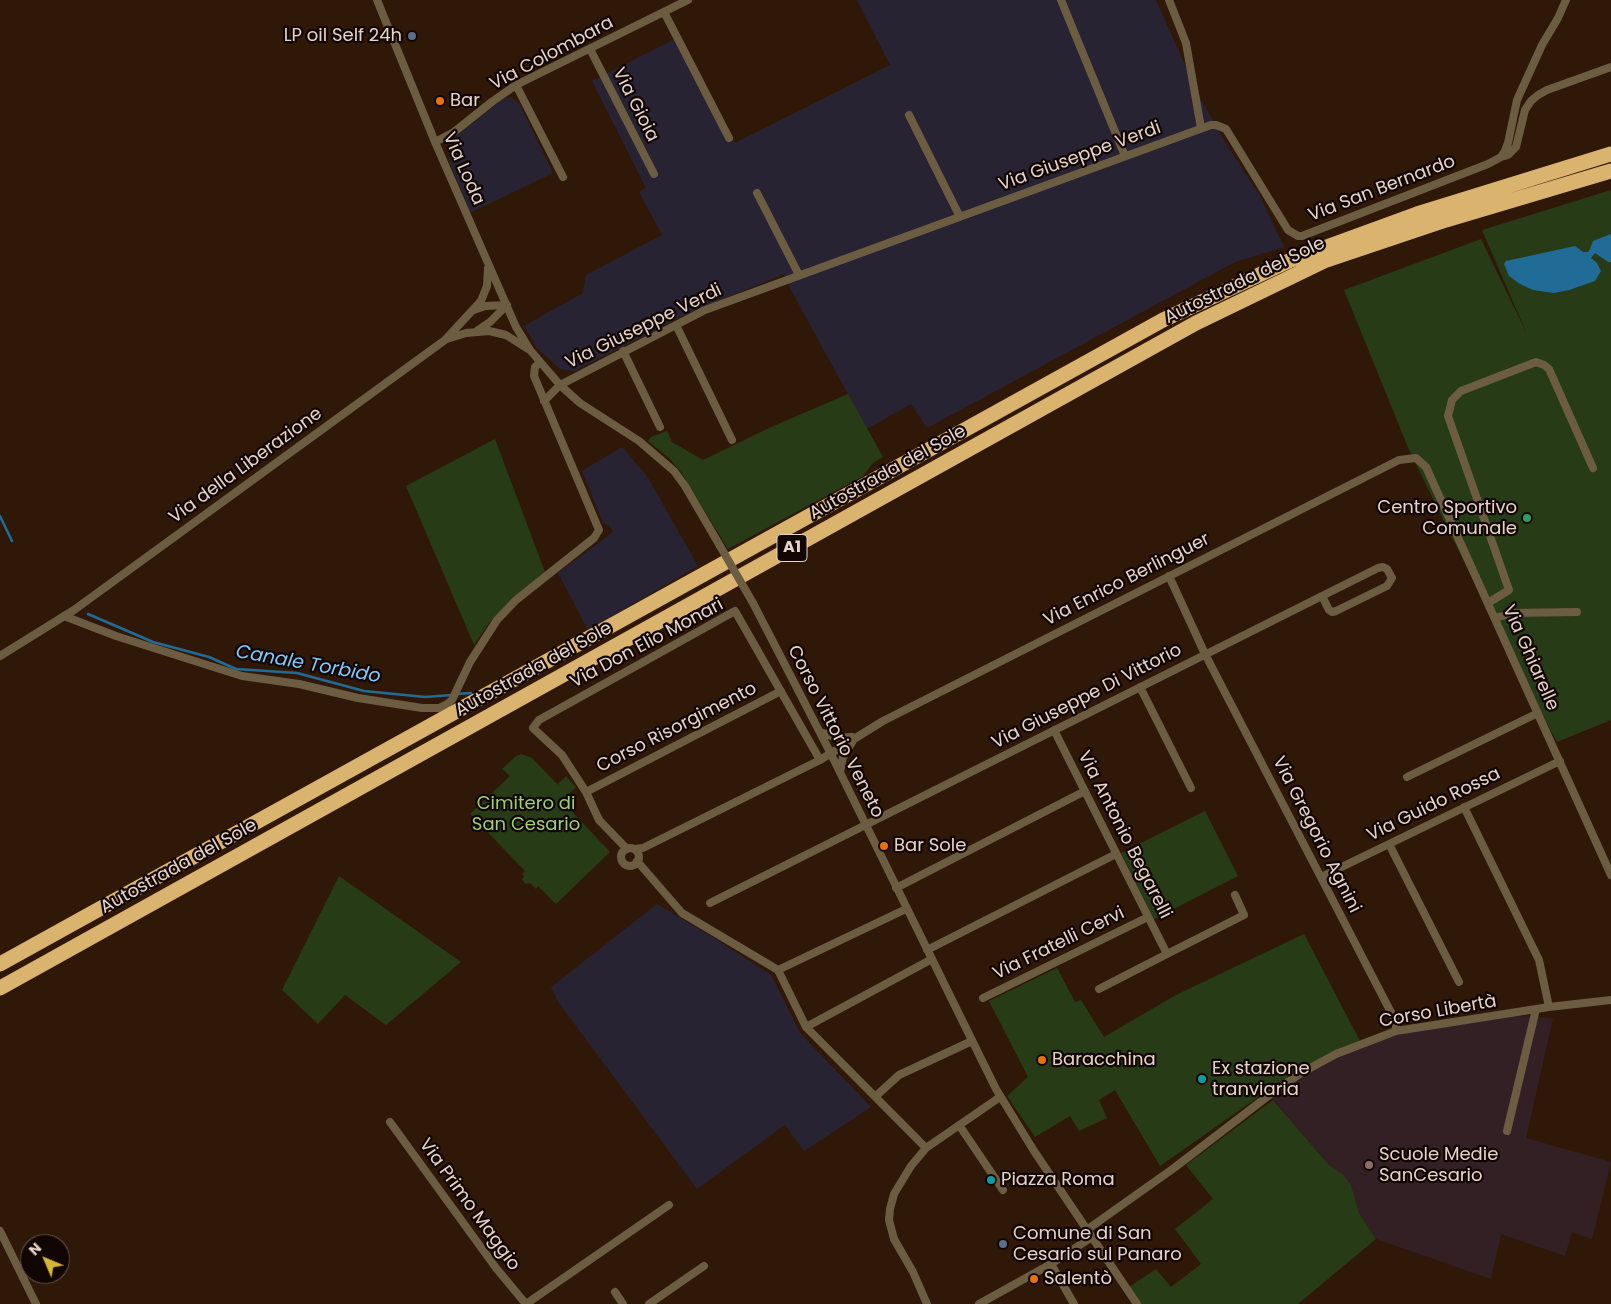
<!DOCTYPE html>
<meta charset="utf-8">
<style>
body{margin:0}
#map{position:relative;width:1611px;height:1304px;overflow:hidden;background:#301809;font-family:Poppins,sans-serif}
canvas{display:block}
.north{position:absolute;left:20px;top:1234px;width:50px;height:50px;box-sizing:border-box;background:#110603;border:1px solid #665853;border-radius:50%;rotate:315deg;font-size:14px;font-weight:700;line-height:20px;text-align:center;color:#e6d4cb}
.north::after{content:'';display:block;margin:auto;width:18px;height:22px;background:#d6b534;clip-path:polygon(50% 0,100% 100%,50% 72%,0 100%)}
</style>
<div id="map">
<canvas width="1611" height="1304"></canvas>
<div class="north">N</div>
</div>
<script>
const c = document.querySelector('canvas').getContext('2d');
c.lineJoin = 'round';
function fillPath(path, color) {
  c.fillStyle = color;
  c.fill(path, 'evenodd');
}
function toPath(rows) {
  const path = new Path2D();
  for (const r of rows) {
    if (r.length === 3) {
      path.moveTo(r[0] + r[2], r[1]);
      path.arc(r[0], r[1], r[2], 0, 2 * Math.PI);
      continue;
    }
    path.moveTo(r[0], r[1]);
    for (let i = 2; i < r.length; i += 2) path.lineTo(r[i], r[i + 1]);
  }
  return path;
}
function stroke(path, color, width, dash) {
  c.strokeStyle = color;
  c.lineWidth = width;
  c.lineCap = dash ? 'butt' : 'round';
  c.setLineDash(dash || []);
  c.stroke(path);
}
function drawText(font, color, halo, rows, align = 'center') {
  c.font = font + ' Poppins,sans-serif';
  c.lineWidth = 4.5;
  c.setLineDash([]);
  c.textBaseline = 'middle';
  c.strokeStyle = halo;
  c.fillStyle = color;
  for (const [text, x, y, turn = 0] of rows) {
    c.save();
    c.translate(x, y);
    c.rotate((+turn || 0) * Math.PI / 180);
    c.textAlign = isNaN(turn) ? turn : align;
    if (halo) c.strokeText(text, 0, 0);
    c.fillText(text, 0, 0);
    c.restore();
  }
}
fillPath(toPath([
 [857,0,1156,0,1197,92,1223,139,1259,194,1284,247,1235,262,927,428,911,404,867,429,791,290,784,274,691,312,574,371,560,369,536,347,524,326,583,293,586,275,662,235,639,192,646,188,592,81,681,36,735,143,890,65],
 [511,97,519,103,553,173,470,213,449,161,450,145,456,136,503,99],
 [622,447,647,476,698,566,588,630,558,573,613,532,609,525,603,523,582,471],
 [657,904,717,940,771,975,800,1033,871,1107,804,1151,785,1125,697,1189,559,1003,551,987]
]), '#282333');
fillPath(toPath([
 [1520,1016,1553,1018,1526,1138,1611,1162,1592,1239,1572,1232,1565,1256,1501,1234,1491,1279,1376,1239,1359,1213,1351,1185,1343,1174,1329,1165,1323,1158,1267,1092,1281,1081,1330,1056,1403,1033]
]), '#332024');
fillPath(toPath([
 [1611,190,1611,720,1557,742,1513,661,1409,450,1344,290,1481,239,1527,334,1482,230],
 [848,394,883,457,873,463,863,476,728,549,681,472,670,459,648,441,651,437,667,431,672,442,703,460,769,428],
 [495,439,545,572,514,596,489,623,474,645,406,486],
 [521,754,532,758,559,786,558,784,566,776,576,787,562,801,610,852,556,904,538,886,536,889,530,883,526,884,522,880,524,876,522,874,525,871,470,814,510,776,502,769,516,756],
 [1205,811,1238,876,1154,919,1121,853],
 [339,876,461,962,386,1025,345,995,318,1024,282,990],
 [1304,934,1361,1043,1330,1056,1281,1081,1160,1166,1115,1090,1099,1100,1107,1118,1079,1131,1070,1116,1035,1137,1007,1096,1028,1077,989,1001,1057,968,1075,1002,1081,1000,1104,1037,1176,995],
 [1273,1100,1329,1165,1343,1174,1351,1185,1359,1213,1376,1239,1298,1304,1140,1304,1129,1287,1156,1269,1171,1287,1201,1264,1175,1229,1213,1199,1186,1165]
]), '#273c16');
fillPath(toPath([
 [1611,234,1611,262,1608,262,1595,253,1591,258,1597,263,1601,271,1595,281,1569,290,1554,293,1533,290,1520,284,1509,276,1504,264,1506,261,1575,246,1583,252,1588,252,1590,249,1593,241]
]), '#216c97');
stroke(toPath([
 [0,516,12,541],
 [88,614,153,642,209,657,236,669,297,673,364,691,425,697,452,695],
 [457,694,471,693]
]), '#216c97', 2.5);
stroke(toPath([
 [377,0,435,142,516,327,530,350,560,385,580,403,639,441,674,471,685,486,720,546],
 [1061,0,1125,156],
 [1169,0,1186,43,1201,128],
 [664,12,729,138],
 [590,49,654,174],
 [516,85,563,177],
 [909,115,960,217],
 [435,142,454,132,493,101,516,85,688,0],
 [1501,157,1508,155,1516,147,1525,110,1531,101,1538,95,1547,90,1611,67],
 [757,193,799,275],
 [474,310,485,306,507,305],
 [676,325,732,440],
 [478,330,490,322,507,305],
 [447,339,466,333,489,331,506,335,528,349],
 [623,351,660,427],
 [544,401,560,385,705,310,1211,125,1216,125,1226,129,1288,230,1298,236,1302,236,1488,164,1501,157,1505,151,1508,143,1517,100,1542,45,1558,18,1566,0],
 [1169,576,1205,654,1396,1022,1396,1031],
 [753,603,830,752,996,1089,1034,1151,1137,1304],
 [1488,603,1509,590,1448,416,1452,400,1461,391,1536,362,1544,365,1549,369,1593,468],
 [64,616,116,636,242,676,299,684,358,698,422,708,439,708,447,704,452,700,470,662,497,620,516,600,594,538,599,530,534,376,535,367,539,363],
 [1495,618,1513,613,1577,612],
 [0,656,74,610,445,340,481,301,487,286,488,268],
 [1140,687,1191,788],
 [1054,730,1167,954,1244,915,1235,895],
 [820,732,837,738,852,737],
 [840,772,843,757,854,739],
 [1407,777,1538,713],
 [586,792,781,691],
 [1464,807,1539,960,1549,1007],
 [1389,844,1459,982],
 [630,857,9],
 [627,849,599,820,586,792,562,755,533,728,539,720,735,611,820,760],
 [634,849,643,848,820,760,883,721,1399,460,1416,458,1426,467,1611,875],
 [637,861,682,913,778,970,806,1027,926,1148],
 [1321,877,1560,761],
 [896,888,1085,791],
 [710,903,1322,596,1329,610,1332,612,1336,611,1387,586,1392,578,1387,569,1383,567,1378,568,1322,596],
 [927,950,1116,854],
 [778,970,906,909],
 [1099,989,1167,954],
 [983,998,1148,917],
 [806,1027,932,959],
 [876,1096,899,1075,972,1041],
 [390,1122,496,1268,526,1304],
 [959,1125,1003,1190],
 [1507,1131,1536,1009],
 [1088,1229,1174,1168,1272,1093,1301,1073,1336,1054,1396,1031,1549,1007,1611,1000],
 [0,1231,36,1304],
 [1051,1264,1074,1304],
 [615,1292,623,1304],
 [526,1304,669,1205],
 [649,1304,704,1266],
 [927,1304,913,1272,894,1239,889,1220,890,1209,894,1194,911,1166,926,1148,1000,1097],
 [979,1304,1051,1264,1092,1237]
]), '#6c5d42', 8);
stroke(toPath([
 [0,964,1163,320,1291,260,1417,214,1611,154],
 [0,988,1196,323,1324,261,1446,220,1611,171]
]), '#dab36e', 15);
stroke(toPath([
 [720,546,753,603]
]), '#6c5d42', 8);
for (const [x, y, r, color] of [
 [412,36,5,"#5c6f8a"],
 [440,101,5,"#e8710a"],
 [1527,518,5,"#2e9e5b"],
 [884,846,5,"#e8710a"],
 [1042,1060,5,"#e8710a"],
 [1202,1079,5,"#0f9aa8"],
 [1369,1165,5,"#8d6e63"],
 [991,1180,5,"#0f9aa8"],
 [1003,1244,5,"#5c6f8a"],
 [1034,1279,5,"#e8710a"]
]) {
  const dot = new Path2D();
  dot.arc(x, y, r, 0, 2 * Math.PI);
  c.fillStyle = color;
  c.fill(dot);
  stroke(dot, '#110603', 2);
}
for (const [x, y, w] of [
 [792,548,30]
]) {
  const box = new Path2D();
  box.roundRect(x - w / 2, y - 13.5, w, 27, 4);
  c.fillStyle = '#110603';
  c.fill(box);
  stroke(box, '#e6d4cb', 1);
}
drawText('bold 16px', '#e6d4cb', null, [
 ["A1",792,548]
]);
drawText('18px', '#e6d4cb', '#110603', [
 ["LP oil Self 24h",402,36,"right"],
 ["Bar",450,101],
 ["Centro Sportivo",1517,508,"right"],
 ["Comunale",1517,529,"right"],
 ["Bar Sole",894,846],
 ["Baracchina",1052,1060],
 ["Ex stazione",1212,1069],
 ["tranviaria",1212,1090],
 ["Scuole Medie",1379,1155],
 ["SanCesario",1379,1176],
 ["Piazza Roma",1001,1180],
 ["Comune di San",1013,1234],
 ["Cesario sul Panaro",1013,1255],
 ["Salentò",1044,1279]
], 'left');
drawText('18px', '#e6d4cb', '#110603', [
 ["Via Colombara",552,54,-28],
 ["Via Gioia",635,105,63],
 ["Via Giuseppe Verdi",1080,157,-20],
 ["Via Loda",463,169,66],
 ["Via San Bernardo",1382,189,-21],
 ["Autostrada del Sole",1245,281,-26],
 ["Via Giuseppe Verdi",644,327,-26],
 ["Via della Liberazione",246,466,-36],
 ["Autostrada del Sole",888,473,-29],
 ["Via Enrico Berlinguer",1127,580,-27],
 ["Via Don Elio Monari",647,644,-28],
 ["Via Ghiarelle",1530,658,66],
 ["Autostrada del Sole",534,670,-29],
 ["Via Giuseppe Di Vittorio",1087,697,-27],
 ["Corso Risorgimento",677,728,-27],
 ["Corso Vittorio Veneto",835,732,63],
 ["Via Guido Rossa",1434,805,-26],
 ["Via Antonio Begarelli",1124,835,63],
 ["Via Gregorio Agnini",1316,835,63],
 ["Autostrada del Sole",179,867,-29],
 ["Via Fratelli Cervi",1059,944,-26],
 ["Corso Libertà",1438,1012,-10],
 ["Via Primo Maggio",469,1205,54]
]);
drawText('18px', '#9ed078', '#110603', [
 ["Cimitero di",526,804],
 ["San Cesario",526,825]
]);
drawText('italic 19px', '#7fcafc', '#110603', [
 ["Canale Torbido",308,665,10]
]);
</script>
